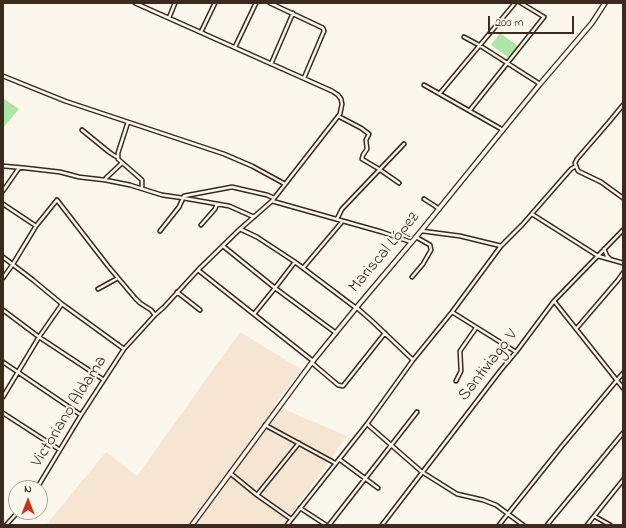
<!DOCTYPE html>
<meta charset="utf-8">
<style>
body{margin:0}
#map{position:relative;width:626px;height:528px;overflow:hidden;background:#fbf7ec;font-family:"Indie Flower",sans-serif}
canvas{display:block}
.frame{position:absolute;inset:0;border:4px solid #3b2a1e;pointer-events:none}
.north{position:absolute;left:8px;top:480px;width:40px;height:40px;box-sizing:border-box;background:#fbf7ec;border:1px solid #aea59a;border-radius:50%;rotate:0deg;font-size:11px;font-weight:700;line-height:16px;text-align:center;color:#3b2a1e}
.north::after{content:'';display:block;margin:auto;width:14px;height:18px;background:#c8321e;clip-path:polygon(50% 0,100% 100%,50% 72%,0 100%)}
.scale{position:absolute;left:488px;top:16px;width:86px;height:18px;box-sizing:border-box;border:2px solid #3b2a1e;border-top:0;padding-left:5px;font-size:12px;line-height:14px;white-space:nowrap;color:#3b2a1e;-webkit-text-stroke:3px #fbf7ec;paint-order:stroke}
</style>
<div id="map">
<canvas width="626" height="528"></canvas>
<div class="frame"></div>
<div class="north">N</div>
<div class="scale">200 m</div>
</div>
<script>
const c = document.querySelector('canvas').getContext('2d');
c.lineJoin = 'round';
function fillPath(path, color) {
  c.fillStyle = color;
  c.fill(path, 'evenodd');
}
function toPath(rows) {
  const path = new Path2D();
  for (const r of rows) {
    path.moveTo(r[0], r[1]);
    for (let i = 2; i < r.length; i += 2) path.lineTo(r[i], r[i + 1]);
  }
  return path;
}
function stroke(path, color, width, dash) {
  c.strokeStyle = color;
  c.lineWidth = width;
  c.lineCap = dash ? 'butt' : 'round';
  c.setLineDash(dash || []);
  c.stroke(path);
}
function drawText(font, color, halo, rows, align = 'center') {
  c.font = font + ' "Indie Flower",sans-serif';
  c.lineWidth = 4;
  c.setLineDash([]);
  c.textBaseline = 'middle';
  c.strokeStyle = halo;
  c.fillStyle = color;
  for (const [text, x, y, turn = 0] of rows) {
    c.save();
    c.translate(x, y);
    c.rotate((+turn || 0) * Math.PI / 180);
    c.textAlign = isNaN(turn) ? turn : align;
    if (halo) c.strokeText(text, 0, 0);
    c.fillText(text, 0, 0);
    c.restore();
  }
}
fillPath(toPath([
 [240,332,302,370,274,405,347,436,283,525,46,525,106,452,137,476]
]), '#f6e5d3');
fillPath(toPath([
 [500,33,518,46,509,58,491,45],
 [3,98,19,109,3,128]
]), '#ade5a9');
const street = toPath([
 [270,3,323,28,324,31,304,78],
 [169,18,175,3],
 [201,32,215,3],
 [464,37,479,45,540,84],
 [235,47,256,3],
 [271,64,293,13],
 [3,76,65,101,224,154,252,166,285,184],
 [424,85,503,130],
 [440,93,515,3],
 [623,105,609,122,577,159,575,163,576,166,578,171,601,182,623,198],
 [470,110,544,17,521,3],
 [338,116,361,128,369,134,366,140,367,149,363,155,362,159,379,169,399,183],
 [128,122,118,153,118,159,142,180,142,188],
 [82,130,109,152,115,156,118,157],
 [3,166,25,168,60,172,79,177,105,180,130,185,162,195,183,198,229,206,254,217],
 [105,180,106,178,122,163],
 [3,191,19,168],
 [424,199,435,206,439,209],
 [272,201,382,232,411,242],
 [3,204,36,226],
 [532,214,598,256,623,263],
 [337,219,342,209,404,144],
 [201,225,215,209,217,204],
 [240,229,257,237,295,262,356,308],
 [160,231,179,207,184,196,232,187,267,195,274,198],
 [422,231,460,236,501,246],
 [223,246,275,288,336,333],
 [604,249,607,256,610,259],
 [3,257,33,280,62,304,124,349],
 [303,268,341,223,342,221],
 [198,270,313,361],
 [412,277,423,264,431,250,430,245,416,237],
 [3,278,13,264,36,226,57,200,108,266,135,298,140,303,151,310,155,315],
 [98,289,118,278],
 [177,292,200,310],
 [554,301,623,388],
 [356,307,372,321,413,360],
 [3,310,39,337,104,380],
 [452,312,516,352],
 [254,314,275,288,295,262],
 [576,329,618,280,623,273],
 [3,362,81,415],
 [312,363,338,385,343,386,385,333],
 [456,381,461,371,460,351,476,328],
 [3,397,39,337,62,304],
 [3,413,60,450],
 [367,424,422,472,457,494,483,500,496,505,523,525],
 [265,425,335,463],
 [339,459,378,488],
 [230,473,257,495,291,519],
 [37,488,81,415,124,349,155,315,164,307,198,270,240,229,272,201,336,119,340,114,342,104,341,99,338,95,332,91,135,3],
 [257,495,299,443],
 [300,508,326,525],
 [594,516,610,525],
 [6,525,18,512],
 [287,525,367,424,413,360,452,312,501,246,522,225,571,169,576,166],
 [329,525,417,412],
 [382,525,500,371,516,352,554,301,623,230],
 [499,525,562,446,623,373],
 [547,525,623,433],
 [587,525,623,480]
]);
const secondary = toPath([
 [192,525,313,361,356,308,421,231,540,84,592,23,605,3]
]);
stroke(street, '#3b2a1e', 5.5);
stroke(secondary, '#3b2a1e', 6);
stroke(street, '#fbf7ec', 2.5);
stroke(secondary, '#fbf7ec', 3.5);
drawText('17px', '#3b2a1e', '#fbf7ec', [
 ["Mariscal López",385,253,-50],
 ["Santiviago V",489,366,-52],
 ["Victoriano Aldama",70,412,-58]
]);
</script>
